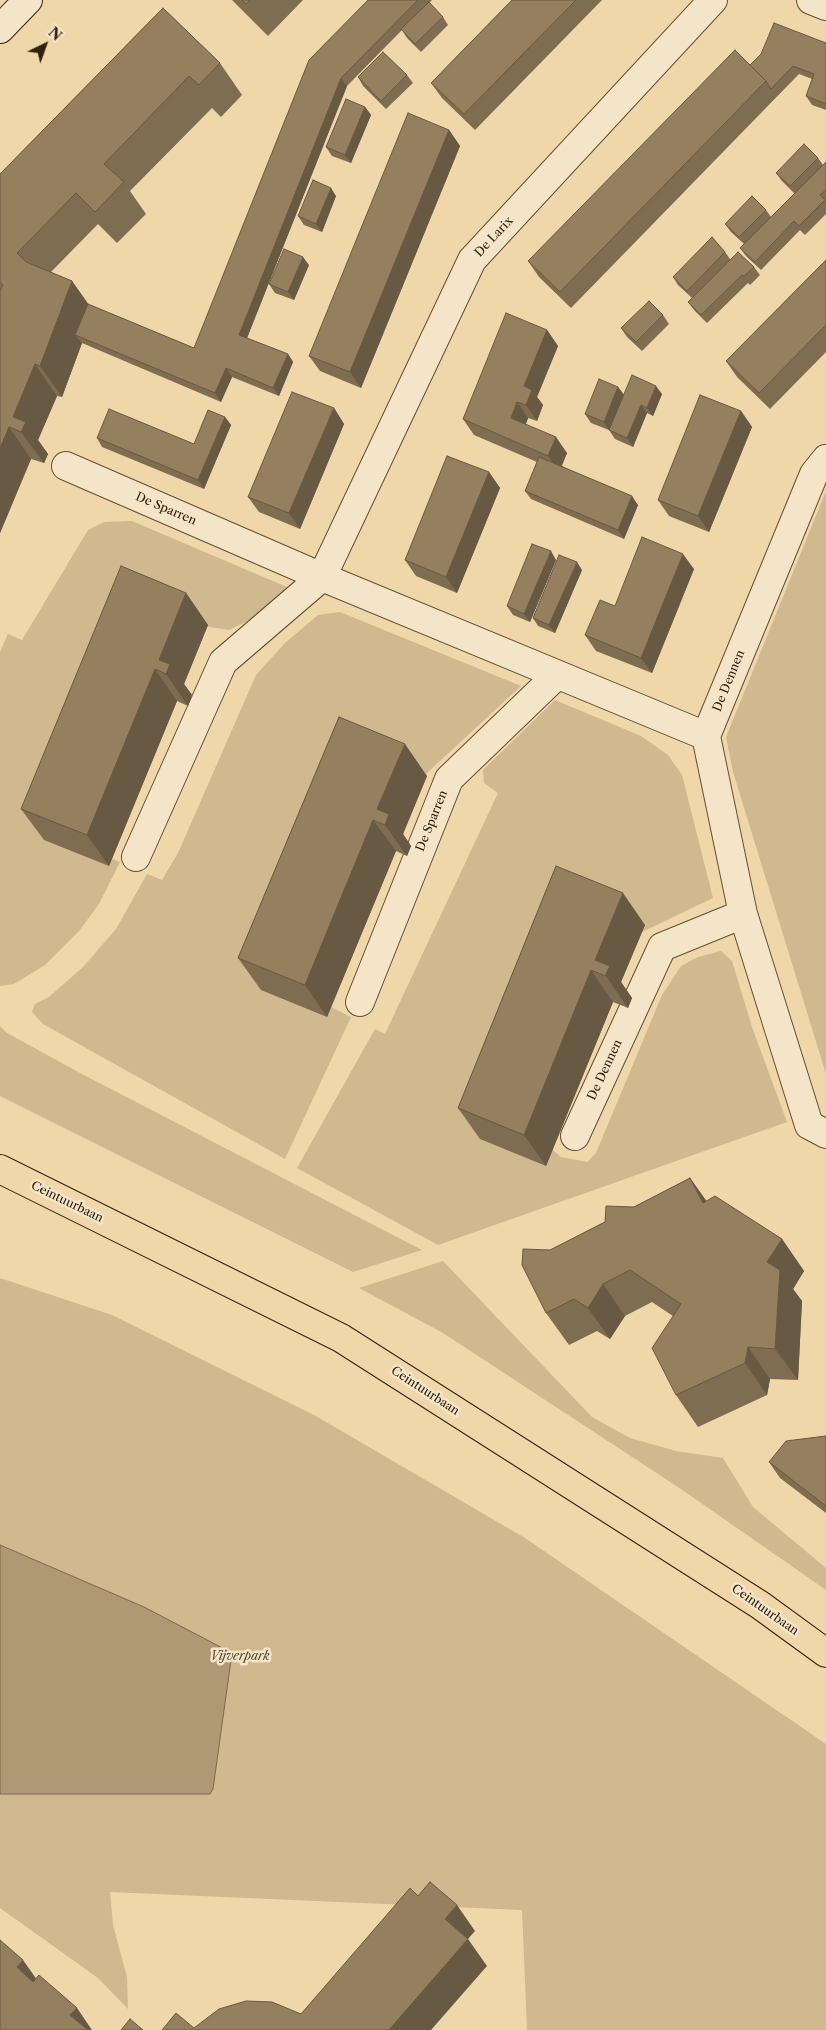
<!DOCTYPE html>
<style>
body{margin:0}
#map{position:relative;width:826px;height:2030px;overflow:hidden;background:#f0d7aa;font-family:"Libre Caslon Text",serif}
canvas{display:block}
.north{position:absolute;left:20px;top:20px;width:50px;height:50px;-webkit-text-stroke:4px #f5e5c8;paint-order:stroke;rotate:42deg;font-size:14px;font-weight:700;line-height:20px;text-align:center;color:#31200e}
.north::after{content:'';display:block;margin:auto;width:18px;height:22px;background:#31200e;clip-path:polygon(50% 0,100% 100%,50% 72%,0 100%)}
</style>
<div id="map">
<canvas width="826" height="2030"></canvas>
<div class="north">N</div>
</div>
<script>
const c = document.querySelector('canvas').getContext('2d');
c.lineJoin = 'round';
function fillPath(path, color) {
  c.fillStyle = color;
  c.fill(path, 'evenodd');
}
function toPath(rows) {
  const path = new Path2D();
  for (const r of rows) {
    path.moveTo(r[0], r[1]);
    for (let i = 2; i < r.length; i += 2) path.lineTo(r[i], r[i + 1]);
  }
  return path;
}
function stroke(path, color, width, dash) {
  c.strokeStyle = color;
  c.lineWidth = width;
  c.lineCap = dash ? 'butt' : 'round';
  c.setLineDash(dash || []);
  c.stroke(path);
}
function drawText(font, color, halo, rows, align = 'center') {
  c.font = font + ' "Libre Caslon Text",serif';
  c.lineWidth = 5;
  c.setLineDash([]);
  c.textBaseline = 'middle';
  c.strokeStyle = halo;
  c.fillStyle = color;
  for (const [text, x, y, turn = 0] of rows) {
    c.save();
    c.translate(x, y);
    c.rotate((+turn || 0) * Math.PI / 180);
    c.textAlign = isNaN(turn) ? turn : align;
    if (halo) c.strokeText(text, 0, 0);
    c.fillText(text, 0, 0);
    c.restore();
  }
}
fillPath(toPath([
 [826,491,826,1074,733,772,726,737],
 [132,521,294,590,254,618,229,630,204,626,101,854,120,862,99,904,79,931,45,965,14,984,0,986,0,652,8,634,22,640,88,530,104,522],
 [340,612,521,686,427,773,331,1007,351,1017,285,1159,43,1024,32,1012,35,1004,49,997,83,967,116,929,147,874,162,880,178,853,256,675,285,643,318,615],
 [555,700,641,736,668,755,682,775,713,898,638,934,548,1146,561,1157,587,1162,596,1153,662,995,681,966,698,957,721,951,732,961,752,1027,787,1122,438,1245,297,1168,375,1029,385,1034,498,793,484,783,483,770],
 [0,1026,7,1033,82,1074,422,1250,353,1272,0,1096],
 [443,1261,592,1417,630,1438,676,1451,723,1458,753,1507,826,1568,826,1590,681,1489,443,1333,359,1288],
 [0,1278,112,1315,314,1415,525,1538,826,1744,826,2030,527,2030,522,1910,110,1892,113,1925,127,1977,128,2009,98,1978,0,1908]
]), '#d0b88f');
const water = toPath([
 [0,1545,144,1607,232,1653,213,1789,210,1794,0,1794,0,1545]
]);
fillPath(water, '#af9975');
stroke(water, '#7d694c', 1);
const street = toPath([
 [811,0,826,6],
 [826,459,814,474,706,736,743,914,809,1125,826,1134],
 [66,466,322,577,706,736],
 [136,857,223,662,322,577,472,260,713,0],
 [360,1002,449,779,557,675],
 [575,1136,662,947,743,914]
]);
const secondary = toPath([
 [0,29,28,0]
]);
const primary = toPath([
 [0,1169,341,1338,760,1605,826,1653]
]);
stroke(street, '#614e35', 30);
stroke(secondary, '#31200e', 30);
stroke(primary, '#31200e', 30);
stroke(street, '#f5e5c8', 28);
stroke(secondary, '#f5e5c8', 28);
stroke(primary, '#f0d7aa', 28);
fillPath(toPath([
 [232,0,303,0,268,36],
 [368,0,432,0,429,3,443,17,448,25,421,52,407,38,402,30,347,86,247,338,288,354,293,362,279,396,232,377,221,402,82,343,62,397,57,396,38,440,48,454,44,463,31,459,0,533,0,174,163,8,220,63,242,95,221,117,212,108,130,191,146,214,117,243,98,224,51,272,72,281,88,304,194,348],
 [512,0,602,0,475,130,442,98,431,83],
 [826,43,826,110,812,105,806,96,812,79,799,74,571,308,539,277,528,261,750,65],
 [407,75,413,83,386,109,363,86,358,77],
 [365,107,371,115,351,163,332,156,326,147],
 [449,130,460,146,361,388,320,371,309,356],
 [818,158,823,165,826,162,826,214,805,235,800,230,761,270,746,256,740,248,744,244,731,232,725,224,766,210,771,217,795,194,782,181,776,173],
 [336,196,322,232,304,225,298,216],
 [725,252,730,259,754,267,760,275,750,285,748,283,707,323,694,310,688,302,692,298,678,285,673,277],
 [826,260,826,352,770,409,737,377,726,361],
 [309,265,294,300,275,293,269,284],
 [663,315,669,324,642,351,627,337,621,328],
 [547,330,558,346,537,397,543,405,537,421,528,418,526,424,567,453,562,466,638,505,624,539,531,499,525,491,537,462,474,435,463,419],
 [618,387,624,395,662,394,653,416,647,413,633,447,615,439,609,430,591,423,585,414],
 [334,408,344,424,300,529,259,512,248,497],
 [741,411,752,427,709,532,669,516,658,500],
 [225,417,231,425,204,489,102,447,97,438,194,444],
 [489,472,500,488,457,593,416,576,405,560],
 [556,560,530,622,513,615,507,606],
 [694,569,652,673,596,651,585,635,615,606],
 [582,570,555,633,538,626,533,618],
 [186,593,208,625,184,684,192,695,188,706,177,701,109,866,44,840,21,809],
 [339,717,427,776,403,834,411,846,407,856,396,851,327,1017,261,990,238,958],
 [556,866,645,925,621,982,632,998,628,1008,613,1002,546,1166,480,1139,458,1108],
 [690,1178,706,1201,782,1239,804,1271,793,1289,802,1301,798,1380,770,1379,767,1395,698,1427,676,1395,673,1316,652,1302,625,1316,610,1339,597,1331,569,1345,546,1313,550,1250],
 [826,1436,826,1513,780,1478,769,1462]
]), '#7f6d52');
fillPath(toPath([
 [341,78,347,86,245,343,239,335],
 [365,107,371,115,351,163,345,155],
 [449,130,460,146,361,388,350,372],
 [331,188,336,196,322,232,316,224],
 [303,257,309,265,294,300,288,292],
 [72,281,94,312,75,335,82,343,62,397,40,366],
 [547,330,558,346,537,397,543,405,537,421,526,405,524,386],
 [288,354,293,362,279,396,273,388],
 [35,364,57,396,38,440,48,454,44,463,21,432,13,417],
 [226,368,232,377,221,402,215,393],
 [656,386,662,394,653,416,647,408],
 [618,387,624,395,609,430,604,422],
 [517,402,528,418,522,434,511,418],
 [641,405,647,413,633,447,627,438],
 [334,408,344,424,300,529,289,513],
 [741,411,752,427,709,532,698,516],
 [225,417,231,425,204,489,198,480],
 [9,427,31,459,0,533,0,448],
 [556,437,567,453,559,471,548,456],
 [489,472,500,488,457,593,446,577],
 [632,496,638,505,624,539,618,530],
 [551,551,556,560,530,622,524,614],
 [683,554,694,569,652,673,641,658],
 [577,562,582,570,555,633,549,625],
 [186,593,208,625,184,684,192,695,188,706,166,674,159,660],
 [155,669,177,701,109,866,87,835],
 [405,744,427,776,403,834,411,846,407,856,385,825,377,809],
 [373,820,396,851,327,1017,305,985],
 [623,893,645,925,621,982,632,998,628,1008,595,960],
 [591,970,613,1002,546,1166,524,1135],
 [690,1178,713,1210,703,1203],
 [782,1239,804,1271,793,1289,802,1301,798,1380,775,1349,767,1262],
 [603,1284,625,1316,610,1339,588,1308],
 [748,1347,770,1379,767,1395,745,1363],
 [457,1905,475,1931,468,1939,487,1966,431,2030,389,2030,445,1919],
 [23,1960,42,1987,35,1994,17,1967],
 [77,2008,92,2030,81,2030,70,2015]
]), '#685942');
const building = toPath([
 [242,0,250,0,246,4,242,0],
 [368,0,418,0,341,78,239,335,288,354,273,388,226,368,215,393,75,335,88,304,194,348,309,60,368,0],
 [512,0,576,0,464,114,431,83,512,0],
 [429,2,443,17,415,44,401,29,429,2],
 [163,8,220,63,199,85,189,76,104,164,124,182,95,212,76,193,17,253,26,262,72,281,40,366,35,364,13,417,26,422,21,432,9,427,0,448,0,291,3,285,0,282,0,174,163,8],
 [774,23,826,43,826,104,806,96,814,74,793,66,771,89,766,81,750,65,761,54,774,23],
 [735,50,766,81,560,292,528,261,735,50],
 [383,52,407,75,381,101,358,77,383,52],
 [346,99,365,107,345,155,326,147,346,99],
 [408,113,449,130,350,372,309,356,408,113],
 [804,144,818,158,790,186,776,173,804,144],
 [826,162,826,190,820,195,825,200,799,226,794,221,755,262,740,248,826,162],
 [313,180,331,188,316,224,298,216,313,180],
 [752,196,766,210,739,237,725,224,752,196],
 [712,237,725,252,687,291,673,277,712,237],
 [284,249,303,257,288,292,269,284,284,249],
 [738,252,754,267,744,276,742,275,701,315,688,302,738,252],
 [826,260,826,325,759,393,726,361,826,260],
 [649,301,663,315,636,342,621,328,649,301],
 [506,313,547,330,524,386,532,390,526,405,517,402,511,418,556,437,548,456,463,419,506,313],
 [632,375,656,386,647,408,641,405,627,438,609,430,632,375],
 [599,379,618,387,604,422,585,414,599,379],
 [292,392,334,408,289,513,248,497,292,392],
 [700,395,741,411,698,516,658,500,700,395],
 [109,409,194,444,208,410,225,417,198,480,97,438,109,409],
 [447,456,489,472,446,577,405,560,447,456],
 [539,457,632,496,618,530,525,491,539,457],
 [642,537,683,554,641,658,585,635,600,600,615,606,642,537],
 [532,544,551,551,524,614,507,606,532,544],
 [559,555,577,562,549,625,533,618,559,555],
 [121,566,186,593,159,660,170,664,166,674,155,669,87,835,21,809,121,566],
 [339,717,405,744,377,809,389,814,385,825,373,820,305,985,238,958,339,717],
 [556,866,623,893,595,960,610,966,605,976,591,970,524,1135,458,1108,556,866],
 [690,1178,703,1203,715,1196,782,1239,767,1262,780,1270,775,1349,748,1347,745,1363,676,1395,652,1348,681,1304,630,1270,603,1284,588,1308,574,1299,546,1313,522,1265,523,1249,550,1250,605,1222,606,1206,634,1207,690,1178],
 [826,1436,826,1506,769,1462,786,1441,826,1436],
 [430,1882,457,1905,445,1919,468,1939,389,2030,162,2030,176,2013,194,2028,219,2009,246,2001,272,2002,301,2014,410,1888,418,1896,430,1882],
 [0,1940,23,1960,17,1967,33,1982,39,1975,77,2008,70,2015,88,2030,0,2030,0,1940],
 [130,2019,143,2030,121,2030,130,2019]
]);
fillPath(building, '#947f5f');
stroke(building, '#685942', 1);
drawText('12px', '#31200e', '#f5e5c8', [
 ["De Larix",494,237,-47],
 ["De Sparren",166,509,23],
 ["De Dennen",729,681,-68],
 ["De Sparren",432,821,-68],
 ["De Dennen",605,1070,-65],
 ["Ceintuurbaan",67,1202,26],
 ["Ceintuurbaan",425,1391,33],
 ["Ceintuurbaan",765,1610,35]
]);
drawText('italic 12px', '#59462e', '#f5e5c8', [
 ["Vijverpark",240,1657]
]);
</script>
